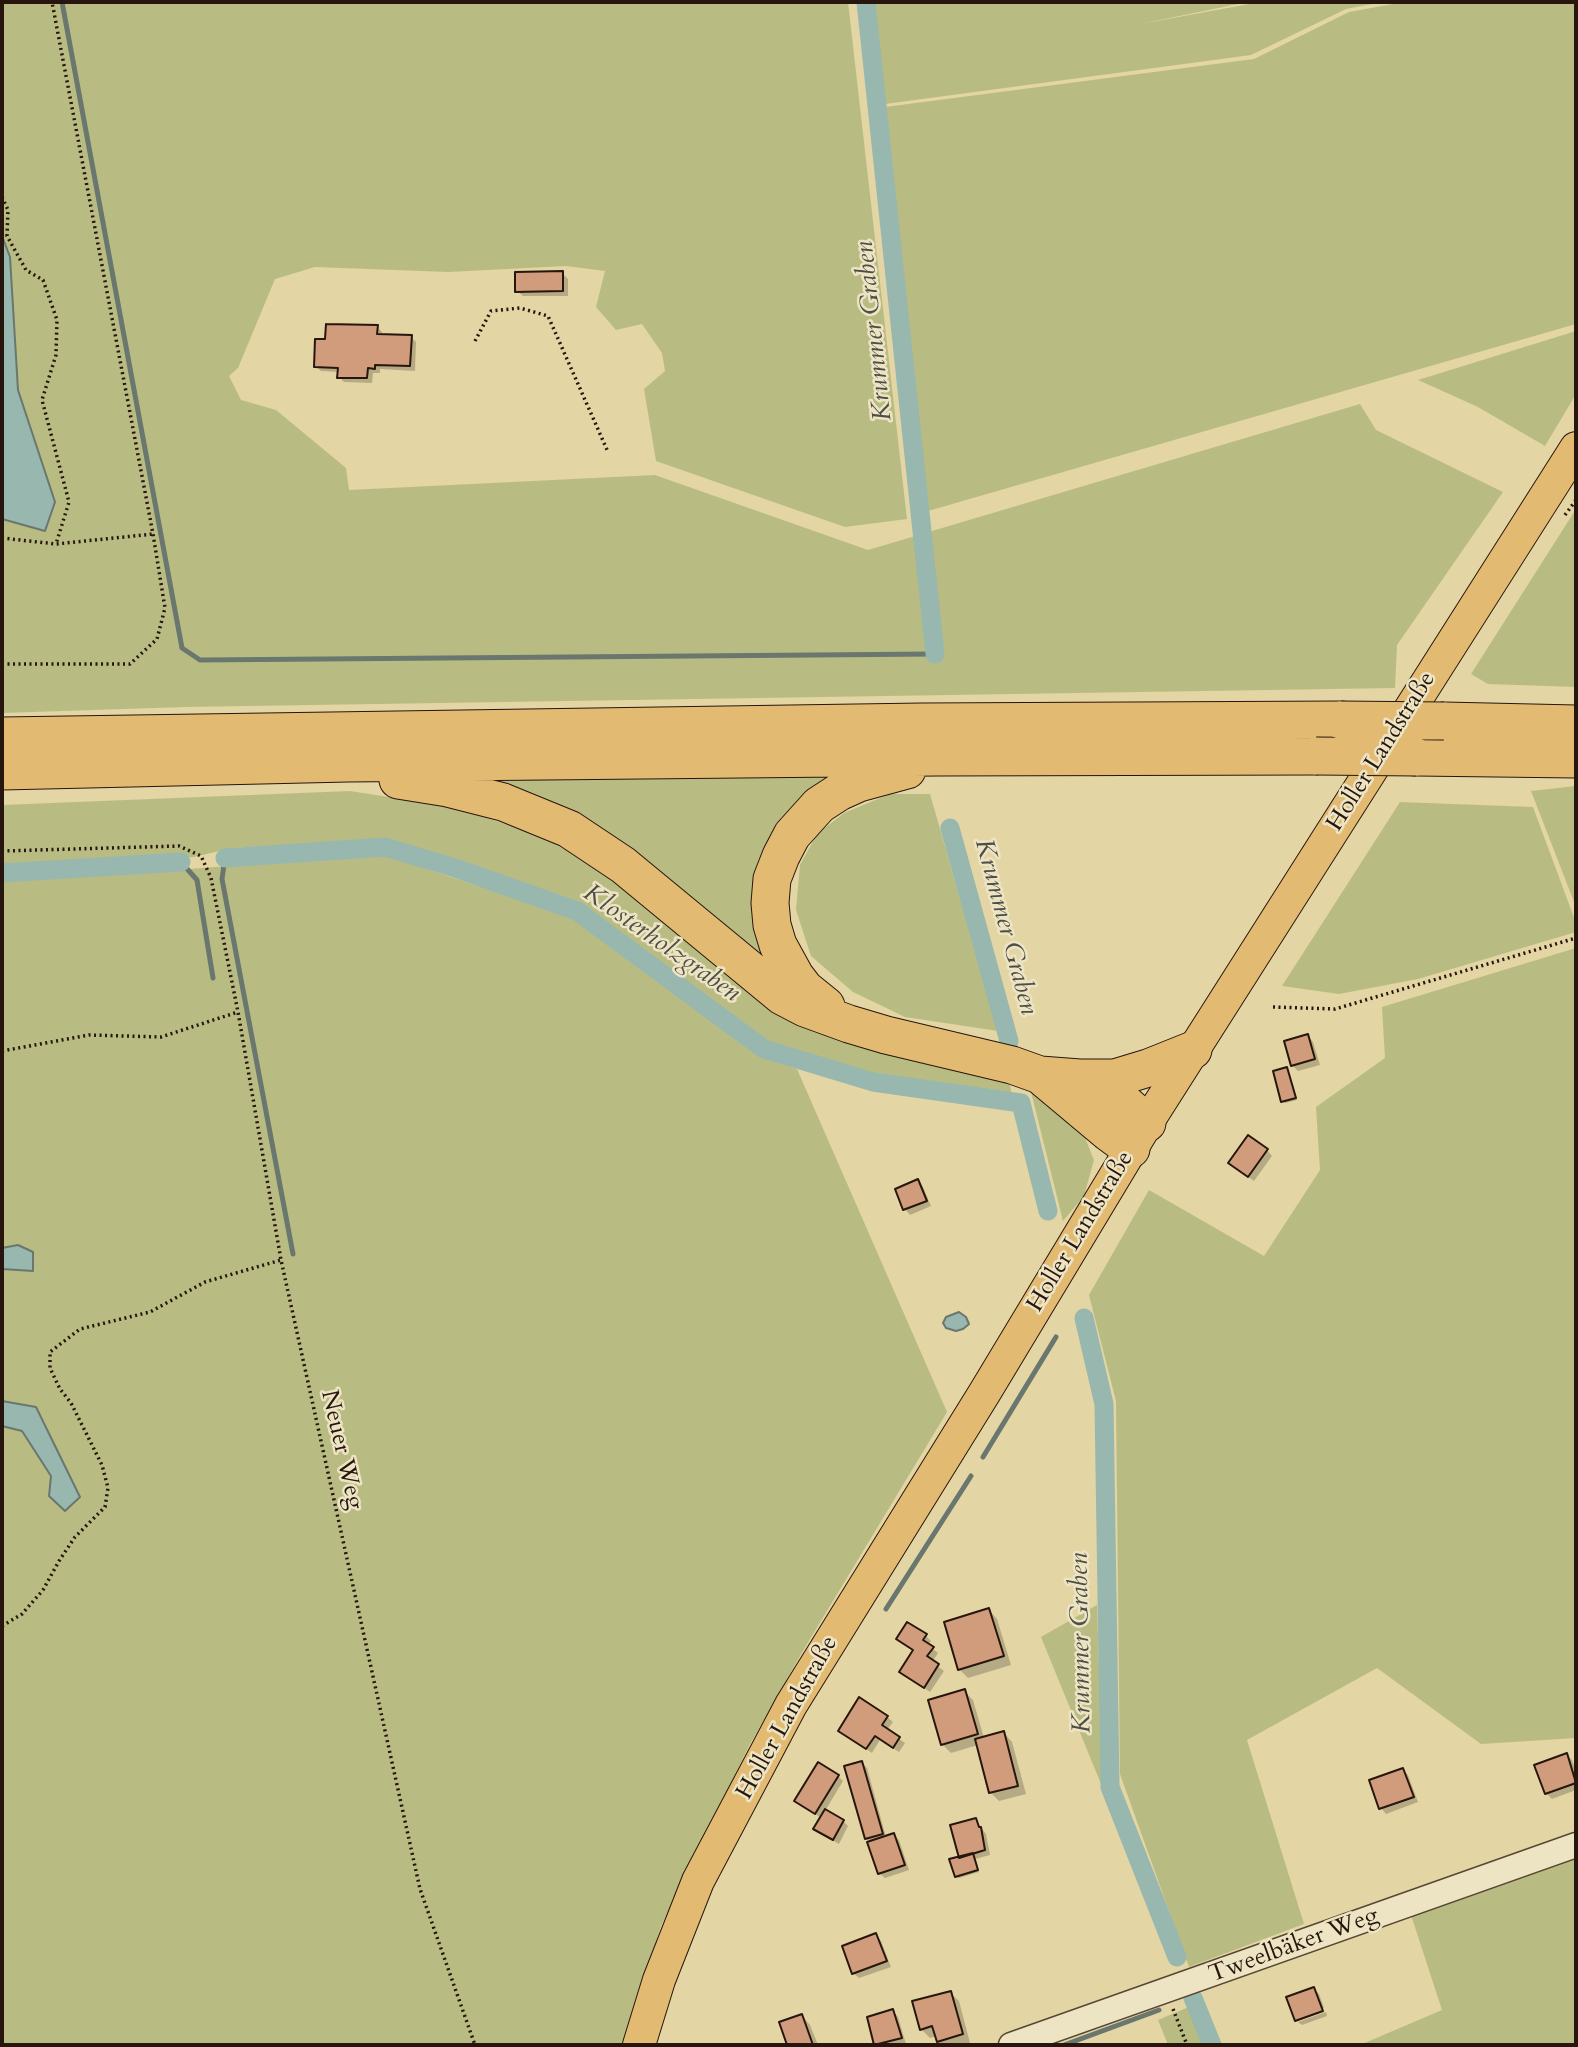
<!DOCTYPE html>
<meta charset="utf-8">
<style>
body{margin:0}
#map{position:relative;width:1578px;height:2047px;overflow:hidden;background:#e3d5a4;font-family:Cardo,serif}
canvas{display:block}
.frame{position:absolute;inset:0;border:4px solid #27160d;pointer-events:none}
</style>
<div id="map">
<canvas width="1578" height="2047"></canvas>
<div class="frame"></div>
</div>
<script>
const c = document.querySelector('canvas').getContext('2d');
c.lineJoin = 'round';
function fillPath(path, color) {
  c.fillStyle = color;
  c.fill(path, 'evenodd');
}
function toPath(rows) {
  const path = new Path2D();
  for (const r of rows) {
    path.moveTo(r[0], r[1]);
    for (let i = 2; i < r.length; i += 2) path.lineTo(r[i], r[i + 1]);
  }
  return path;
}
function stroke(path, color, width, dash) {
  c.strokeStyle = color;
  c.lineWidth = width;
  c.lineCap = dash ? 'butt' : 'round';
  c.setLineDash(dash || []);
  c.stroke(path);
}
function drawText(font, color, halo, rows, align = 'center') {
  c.font = font + ' Cardo,serif';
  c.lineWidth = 5;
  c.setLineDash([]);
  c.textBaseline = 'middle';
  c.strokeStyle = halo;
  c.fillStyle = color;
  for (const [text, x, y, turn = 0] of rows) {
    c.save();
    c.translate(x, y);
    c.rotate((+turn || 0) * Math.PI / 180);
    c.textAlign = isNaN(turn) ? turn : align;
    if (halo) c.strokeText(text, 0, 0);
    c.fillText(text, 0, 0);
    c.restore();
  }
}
fillPath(toPath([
 [2,2,848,2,907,519,845,527,656,461,644,389,665,371,662,353,642,324,616,330,596,307,605,271,566,266,448,272,315,267,275,279,238,368,229,376,241,400,276,410,346,468,349,490,655,475,868,550,1360,404,1376,430,1503,492,1397,645,1395,688,185,707,2,713,2,520,45,530,55,502,18,390,10,257,2,236],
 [874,2,1248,2,1140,24,1260,2,1383,2,1346,9,1251,55,885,104],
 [1404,2,1576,2,1576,324,928,511,885,107,1254,59,1349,12],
 [1576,331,1576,394,1545,446,1478,407,1418,380],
 [1576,509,1576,687,1488,684,1471,674],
 [841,777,771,850,790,985,460,779],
 [1576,786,1576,907,1531,791],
 [350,791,453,807,539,835,590,863,640,901,746,989,1010,1083,1012,1099,875,1077,765,1041,577,903,388,840,232,848,194,857,2,868,2,805],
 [890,794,930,794,998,1031,905,1017,853,992,811,956,796,910,800,865,817,834,844,813],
 [1400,802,1533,807,1576,923,1576,932,1418,979,1339,994,1282,986],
 [381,854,575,918,755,1054,797,1069,947,1412,804,1649,749,1746,661,1926,624,2045,2,2045,2,1426,22,1431,51,1476,49,1496,64,1510,80,1497,36,1407,2,1401,2,1269,32,1271,18,1245,2,1248,2,880,189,869],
 [1576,948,1576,1738,1481,1744,1377,1668,1247,1740,1304,1924,1189,1967,1120,1774,1116,1401,1089,1295,1149,1190,1264,1256,1320,1170,1316,1107,1385,1058,1382,1007],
 [1031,1092,1058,1110,1083,1133,1094,1160,1084,1196,1063,1221],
 [1097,1605,1103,1789,1041,1637],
 [1576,1855,1576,2045,1360,2045,1442,2010,1411,1915],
 [1191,2006,1205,2045,1168,2045,1158,2020]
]), '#b9bc82');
const water = toPath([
 [2,236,10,257,18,390,55,502,45,531,2,519,2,236],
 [18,1245,33,1252,33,1271,2,1269,2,1248,18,1245],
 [959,1312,966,1317,969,1324,963,1329,956,1331,946,1328,943,1323,946,1317,959,1312],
 [2,1401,36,1407,80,1497,65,1511,49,1496,51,1476,22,1431,2,1426,2,1401]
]);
fillPath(water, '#97b7af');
stroke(water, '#6a776e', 2);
fillPath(toPath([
 [562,273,568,279,568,296,523,296,517,291],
 [377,327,382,332,382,336,411,337,416,342,415,371,380,369,380,373,373,373,372,383,344,382,339,377,339,372,321,371,315,366,327,341],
 [1308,1036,1313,1042,1320,1065,1298,1071,1292,1065],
 [1287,1069,1297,1100,1285,1103,1283,1101],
 [1267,1150,1272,1156,1254,1181,1236,1168],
 [918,1181,923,1187,931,1206,910,1215,905,1209],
 [989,1610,997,1619,1011,1665,968,1678,959,1669],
 [926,1636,931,1641,928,1645,938,1653,932,1662,944,1671,930,1692,901,1672],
 [964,1691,973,1700,984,1738,1004,1733,1012,1742,1026,1794,999,1801,990,1792,978,1745,951,1753,942,1744],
 [887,1717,893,1722,887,1730,905,1743,899,1752,880,1740,872,1753,840,1731],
 [1567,1755,1572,1760,1576,1772,1576,1790,1552,1799,1546,1793],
 [862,1763,867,1768,886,1837,893,1835,899,1840,909,1870,885,1878,879,1873,871,1843,866,1838],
 [1403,1770,1408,1775,1418,1802,1386,1814,1381,1808],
 [838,1776,843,1781,825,1811,843,1821,848,1826,839,1844,821,1834,815,1828,821,1818,796,1801],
 [975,1820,986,1834,990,1855,975,1859,979,1872,959,1878,956,1876,961,1858],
 [876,1935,881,1941,891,1967,859,1978,853,1973],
 [1314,1989,1319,1994,1324,2008,1297,2018],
 [950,1993,959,2001,970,2043,962,2045,943,2045,938,2041,937,2036,930,2038,921,2029],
 [893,2011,898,2017,906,2044,876,2045,869,2018],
 [1326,2012,1327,2016,1302,2025,1298,2022],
 [802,2016,810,2025,818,2045,789,2045,781,2023]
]), '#0003');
stroke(toPath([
 [62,2,182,648,200,660,935,654],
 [225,858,222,879,293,1254],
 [181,862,197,880,213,978],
 [983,1457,1056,1337],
 [886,1609,971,1476],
 [1064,2045,1159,2010]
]), '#6a776e', 5);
stroke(toPath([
 [866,2,935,654],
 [950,828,1009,1041],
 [225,858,385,847,455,868,577,911,764,1049,873,1082,1021,1103,1048,1211],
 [2,873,181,862],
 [1084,1318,1104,1404,1110,1787,1177,1957],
 [1193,1998,1212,2045]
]), '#97b7af', 19);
const building = toPath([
 [563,271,563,291,515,292,515,272,563,271],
 [326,324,378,325,377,334,412,335,410,366,375,365,375,369,368,368,367,378,337,378,338,368,314,367,315,339,325,339,326,324],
 [1308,1034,1315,1059,1291,1066,1284,1041,1308,1034],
 [1287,1067,1296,1098,1281,1102,1273,1071,1287,1067],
 [1248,1135,1268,1149,1248,1177,1228,1163,1248,1135],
 [918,1179,927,1201,903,1210,895,1189,918,1179],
 [989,1608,1004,1656,958,1670,944,1622,989,1608],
 [907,1622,927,1634,923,1640,934,1647,927,1656,939,1664,924,1688,899,1672,913,1650,896,1639,907,1622],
 [965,1689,978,1734,941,1745,928,1700,965,1689],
 [859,1697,888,1716,882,1725,900,1737,893,1748,875,1736,866,1749,838,1731,859,1697],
 [1004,1731,1018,1786,989,1793,975,1739,1004,1731],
 [1567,1753,1576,1783,1545,1794,1534,1765,1567,1753],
 [862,1761,883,1834,865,1839,844,1766,862,1761],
 [818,1762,839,1775,815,1814,794,1801,818,1762],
 [1403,1768,1414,1797,1379,1809,1369,1780,1403,1768],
 [825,1809,844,1820,833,1840,813,1829,825,1809],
 [976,1818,979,1827,981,1827,985,1850,959,1858,950,1825,976,1818],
 [894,1833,905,1865,878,1874,867,1842,894,1833],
 [973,1853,978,1870,955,1877,949,1859,973,1853],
 [876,1933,887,1961,852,1974,842,1946,876,1933],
 [1314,1987,1323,2011,1295,2021,1286,1997,1314,1987],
 [951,1991,963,2034,937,2042,932,2026,920,2030,912,2001,951,1991],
 [893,2009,902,2038,874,2045,867,2017,893,2009],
 [802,2014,813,2045,787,2045,779,2022,802,2014]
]);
fillPath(building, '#d09c7b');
stroke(building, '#27160d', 2);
const minor = toPath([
 [1011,2045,1576,1845]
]);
const major = toPath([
 [639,2045,659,1980,698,1881,791,1705,985,1392,1147,1123,1576,448]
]);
const highway = toPath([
 [1444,721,1576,724],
 [2,736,922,722,1341,720],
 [1416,757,1576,759],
 [2,771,348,763,938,757,1316,756],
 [398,780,448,788,503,802,569,829,623,865,782,996,805,1008,849,1024,886,1035,1012,1065,1040,1075,1080,1078,1115,1078,1148,1068,1193,1050],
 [826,1006,805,989,795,976,778,945,772,925,770,903,772,879,781,856,792,835,819,805,839,792,859,783,907,770],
 [1040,1075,1108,1132,1131,1149],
 [1082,1079,1118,1097,1147,1123]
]);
stroke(minor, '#564633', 27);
stroke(major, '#27160d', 34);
stroke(highway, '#27160d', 39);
stroke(toPath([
 [2,197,8,210,7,236,26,270,43,280,57,320,56,355,42,400,69,502,56,544],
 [475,341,491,311,520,308,548,316,608,452],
 [1565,515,1576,500],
 [2,538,56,544,153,534],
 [2,664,130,664,157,639,165,608,153,534,52,2],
 [2,851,179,846,201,856,211,878,238,1012,281,1260,420,1889,475,2045],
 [1273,1007,1335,1009,1576,938],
 [2,1051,89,1035,161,1037,238,1012],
 [2,1626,22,1614,43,1590,59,1561,75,1537,105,1507,108,1488,102,1465,71,1403,60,1389,50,1368,50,1352,80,1329,150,1312,205,1282,281,1260],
 [1173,2009,1187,2045]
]), '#27160d', 3.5, [2, 3.5]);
stroke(minor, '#ede4c4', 24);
stroke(major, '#e2ba72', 32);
stroke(highway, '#e2ba72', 37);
const highwayBridge = toPath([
 [1341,720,1444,721],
 [1316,756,1416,757]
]);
stroke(highwayBridge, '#27160d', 39, []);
stroke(highwayBridge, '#e2ba72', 37);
drawText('24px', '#27160d', '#ede4c4', [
 ["Holler Landstraße",1382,752,-58],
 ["Holler Landstraße",1081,1232,-59],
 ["Neuer Weg",341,1450,77],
 ["Holler Landstraße",788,1718,-61],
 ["Tweelbäker Weg",1294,1946,-20]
]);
drawText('italic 26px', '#4e4e46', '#ede4c4', [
 ["Krummer Graben",875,331,-96],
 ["Krummer Graben",1005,927,75],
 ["Klosterholzgraben",661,944,35],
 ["Krummer Graben",1082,1643,-91]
]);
</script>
